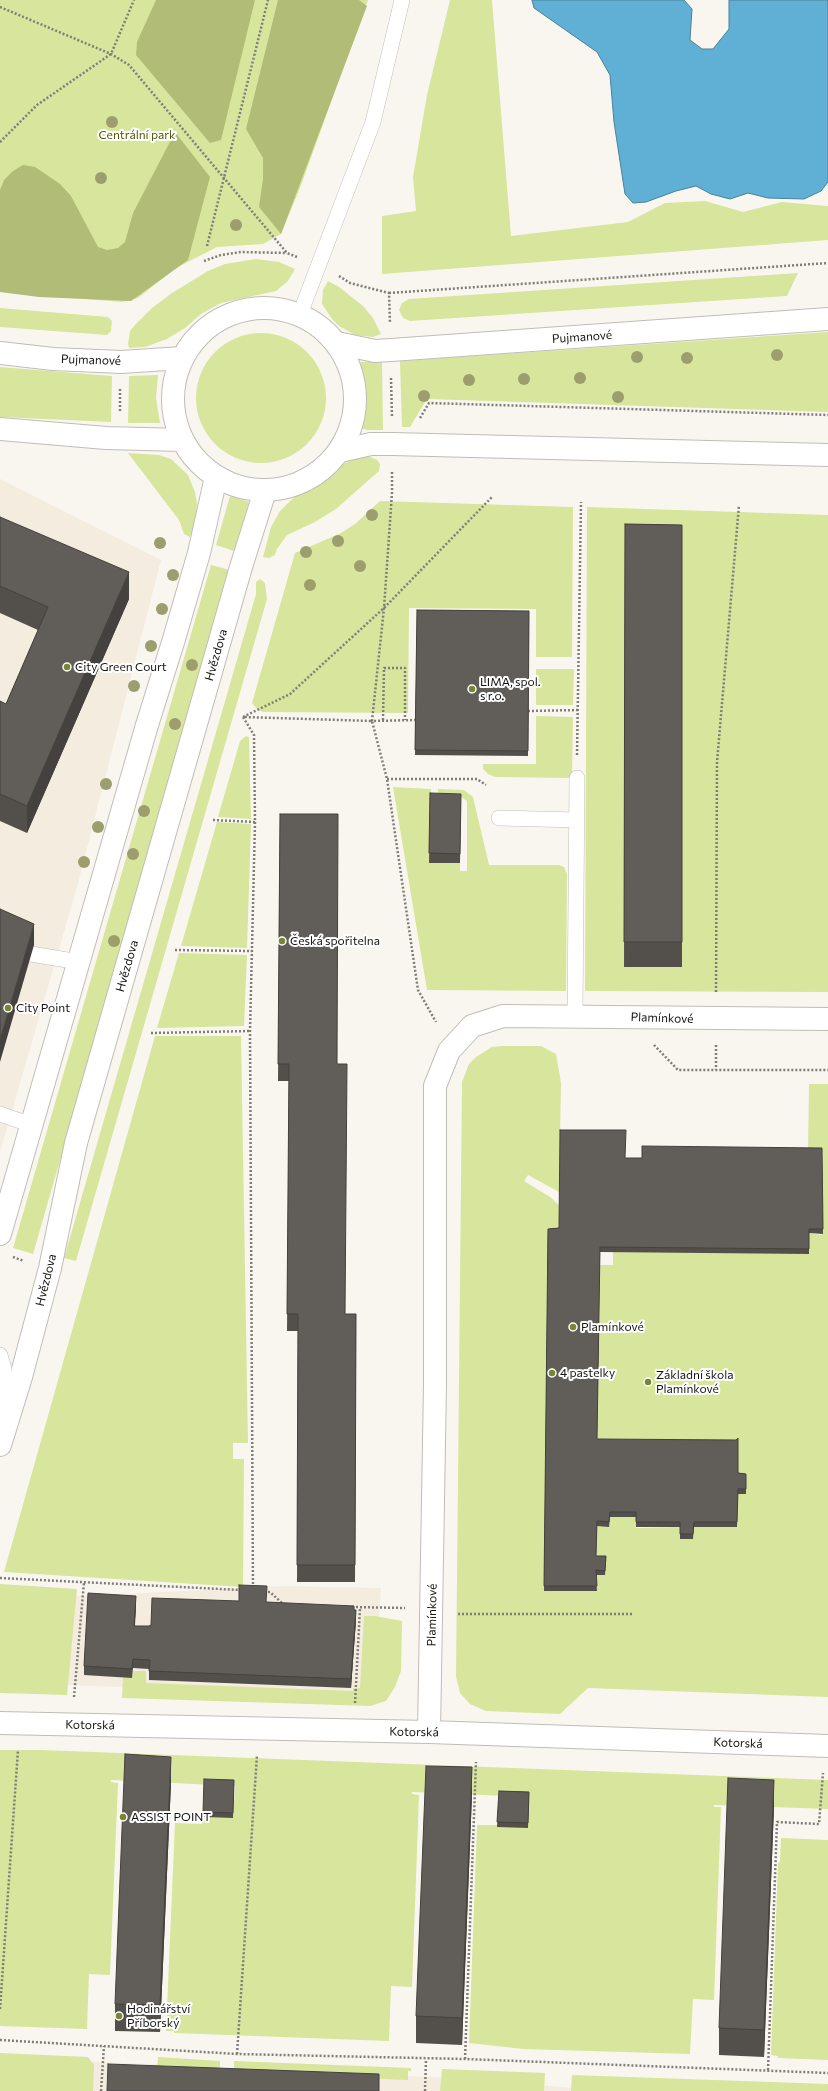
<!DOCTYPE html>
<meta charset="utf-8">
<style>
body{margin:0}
canvas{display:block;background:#f9f6f0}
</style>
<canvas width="828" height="2091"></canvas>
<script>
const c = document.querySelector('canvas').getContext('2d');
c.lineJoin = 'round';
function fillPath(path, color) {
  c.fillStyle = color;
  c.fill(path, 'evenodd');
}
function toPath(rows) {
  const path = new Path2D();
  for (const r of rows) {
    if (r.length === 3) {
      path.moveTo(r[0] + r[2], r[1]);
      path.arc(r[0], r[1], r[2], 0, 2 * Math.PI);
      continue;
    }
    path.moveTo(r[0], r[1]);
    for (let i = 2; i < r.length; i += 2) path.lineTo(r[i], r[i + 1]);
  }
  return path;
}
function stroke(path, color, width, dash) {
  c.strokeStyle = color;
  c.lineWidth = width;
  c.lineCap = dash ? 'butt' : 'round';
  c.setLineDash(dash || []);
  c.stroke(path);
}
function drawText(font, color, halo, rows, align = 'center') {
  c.font = font + ' Commissioner,sans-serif';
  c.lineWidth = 4;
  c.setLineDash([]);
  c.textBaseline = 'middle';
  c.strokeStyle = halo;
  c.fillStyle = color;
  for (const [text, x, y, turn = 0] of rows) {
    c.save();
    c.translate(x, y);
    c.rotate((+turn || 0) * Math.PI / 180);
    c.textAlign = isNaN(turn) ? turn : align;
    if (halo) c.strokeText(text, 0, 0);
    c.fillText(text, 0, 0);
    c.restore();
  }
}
fillPath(toPath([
 [0,479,161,560,77,887,0,1152],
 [284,1586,381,1588,374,1695,60,1685,62,1597],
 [82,2061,451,2078,611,2091,81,2091]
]), '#f3ecdf');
fillPath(toPath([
 [0,0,368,0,300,188,281,234,263,244,217,247,176,268,138,298,122,302,0,292],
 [450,0,492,0,511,236,628,222,665,203,705,201,743,212,782,202,828,206,828,240,382,274,382,216,416,211,413,177,427,95],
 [256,259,279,262,295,269,288,281,276,291,221,303,201,314,185,328,167,339,145,347,129,348,128,344,130,331,135,325,152,308,172,293,208,271,225,264],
 [798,273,787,296,410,321,403,318,399,310,402,303,409,299],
 [328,281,339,287,363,306,373,318,381,334,373,337,355,335,339,326,332,319,322,304,323,290],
 [0,308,108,317,112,321,111,331,107,335,0,327],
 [828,332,828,412,427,399,410,427,402,427,400,361],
 [261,398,65],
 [382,361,383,430,367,430,361,428,360,424,364,389,360,362],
 [0,367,112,376,111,422,0,417],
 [158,375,156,398,160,423,128,423,129,376],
 [128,453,159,455,171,459,188,475,195,492,197,504,196,519,190,537,184,534,179,520],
 [368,456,377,460,380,464,379,471,336,509,315,522,287,535,277,549,275,555,269,558,263,557,271,527,280,511,288,503,303,490,338,467,351,460],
 [230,496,249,502,234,551,216,545],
 [380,501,573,507,572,657,536,657,536,609,409,608,408,713,263,712,257,709,252,703,295,553,341,533,355,524],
 [587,507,828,515,828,992,585,991],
 [625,550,682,551,682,884,625,967],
 [211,565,230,570,33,1254,13,1248],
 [260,579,265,583,267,599,76,1261,64,1258,256,594,256,582],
 [536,669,574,669,573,705,536,705],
 [536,716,573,717,572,778,495,777,488,774,483,769,483,764,536,764],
 [246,736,249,737,251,819,218,817,240,741],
 [393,787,431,789,429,863,460,863,460,871,467,871,467,801,461,797,438,796,438,789,464,790,473,797,489,865,559,865,564,867,567,874,566,991,427,990],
 [217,822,251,824,247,948,181,946],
 [179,953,247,955,244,1026,157,1028],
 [155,1036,241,1036,248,1443,233,1443,233,1459,244,1459,243,1587,4,1572],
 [502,1046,541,1046,556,1054,561,1083,559,1192,528,1175,524,1181,550,1197,560,1206,596,1575,597,1526,610,1517,636,1517,636,1528,680,1527,680,1539,693,1539,694,1527,737,1527,738,1494,746,1493,746,1479,597,1444,600,1265,613,1265,613,1251,809,1233,822,1235,823,1152,808,1153,809,1084,828,1084,828,1697,588,1688,560,1714,486,1711,470,1704,460,1693,456,1676,462,1082,469,1064,476,1057,492,1047],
 [0,1584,77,1589,67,1695,0,1693],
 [364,1616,375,1616,402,1621,401,1671,395,1687,386,1701,370,1706,122,1698,123,1678,132,1678,133,1671,146,1671,146,1683,353,1691,353,1688,360,1688],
 [0,1750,41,1750,828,1780,828,1809,714,1805,714,1807,721,1807,714,2000,693,1999,690,2054,523,2049,469,2043,477,1825,497,1825,498,1827,529,1797,412,1792,412,1794,419,1795,412,1987,391,1986,389,2041,174,2033,174,2031,166,2031,175,1823,202,1824,203,1817,233,1818,235,1786,111,1780,111,1782,118,1783,110,1975,89,1974,87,2029,0,2026],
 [781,1838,828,1840,828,2060,778,2058,778,2056,771,2055,778,1863,780,1862],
 [0,2053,88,2057,94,2065,93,2091,0,2091],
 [158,2057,220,2061,220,2072,157,2069],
 [234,2061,411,2068,411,2071,408,2071,408,2080,234,2073],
 [442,2069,545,2073,544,2091,440,2091],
 [572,2075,828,2084,828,2091,571,2091]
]), '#d8e59d');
fillPath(toPath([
 [156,0,255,0,221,140,210,143,136,55,137,42],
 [278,0,359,0,367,6,281,234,259,207,263,179,263,158,246,129],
 [175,132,210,177,188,260,131,301,39,297,0,292,0,190,4,180,13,171,23,165,35,167,60,184,71,196,98,247,107,250,118,248,125,242,133,213]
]), '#b1bd76');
const water = toPath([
 [532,0,684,0,692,9,690,40,702,49,713,49,729,29,729,0,828,0,828,182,821,191,804,199,768,198,748,193,730,199,711,194,696,186,676,191,646,202,633,203,625,194,614,122,610,75,597,52,534,8,532,0]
]);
fillPath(water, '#60b0d5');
stroke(water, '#49819a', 1);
const lane = toPath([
 [300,314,373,122,402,0],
 [499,818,577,820],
 [31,954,79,962],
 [575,1015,577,778],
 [0,1114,32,1125],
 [0,1355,4,1369,6,1411]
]);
const street = toPath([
 [337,343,375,351,391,350,828,319],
 [340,451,371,444,392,444,828,455],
 [0,1723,429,1732,828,1746],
 [429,1732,435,1384,435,1086,449,1051,472,1026,503,1016,828,1019]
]);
const secondary = toPath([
 [264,399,91],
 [0,353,53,359,121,362,182,358],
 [0,429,106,438,182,440],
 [0,1234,147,725,174,639,199,553,216,477],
 [0,1445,21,1377,50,1268,76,1143,241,567,265,491]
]);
stroke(lane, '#c0bdb7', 16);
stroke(street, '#c0bdb7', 24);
stroke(secondary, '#c0bdb7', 24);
stroke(toPath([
 [0,7,111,54,129,65,287,253,297,257],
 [0,142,37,105,111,54,134,0],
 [207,246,268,0],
 [204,261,221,255,241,252,287,253],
 [339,276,350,283,389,293,390,323],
 [389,293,828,263],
 [391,378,392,417],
 [120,411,120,388],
 [420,418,429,403,828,415],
 [392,472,392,493,384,608,372,721,416,720],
 [528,711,579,710],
 [243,717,290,694,384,608,492,497],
 [383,720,384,668,405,668,405,720],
 [577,755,581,502],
 [387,779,477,779,486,785],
 [213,820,255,822],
 [175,950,252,951],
 [716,992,717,762,739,505],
 [151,1033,250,1031],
 [654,1045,678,1070,828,1070],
 [716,1045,716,1070],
 [13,1257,24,1261],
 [0,1578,241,1590],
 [253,1588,250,1031,255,822,254,735,243,717,372,721,387,779,418,990,436,1022],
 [264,1592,270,1592,283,1604],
 [352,1607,405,1608],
 [458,1614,633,1614],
 [74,1697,84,1582],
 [355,1703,360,1608],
 [0,2009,18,1750],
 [0,2040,237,2054,465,2059,828,2073],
 [237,2054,257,1755],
 [465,2059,476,1762],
 [768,2070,777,1822,819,1824,823,1773],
 [101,2091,104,2046],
 [425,2091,426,2060]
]), '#7f7d79', 2.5, [2, 2]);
stroke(lane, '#fff', 15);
stroke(street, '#fff', 22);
stroke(secondary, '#fff', 22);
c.fillStyle = '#9c9f6d';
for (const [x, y] of [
 [112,122],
 [101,178],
 [236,225],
 [777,355],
 [637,357],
 [687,358],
 [580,378],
 [524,379],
 [469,380],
 [424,396],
 [618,397],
 [372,515],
 [338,541],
 [160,543],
 [306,552],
 [360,566],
 [173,575],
 [310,585],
 [162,609],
 [151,646],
 [192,665],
 [134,686],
 [175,724],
 [106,784],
 [144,811],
 [98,827],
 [133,854],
 [84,862],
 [114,941]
]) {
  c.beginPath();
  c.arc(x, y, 6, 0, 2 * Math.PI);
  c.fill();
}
fillPath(toPath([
 [0,517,129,599,27,833,0,821,0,701,6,704,38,630,0,613],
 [625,524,682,525,682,967,624,967],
 [417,610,529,611,528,756,415,755],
 [430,793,461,803,460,863,429,863],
 [280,814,337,1064,345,1314,356,1314,355,1582,297,1582,298,1331,287,1331,289,1081,278,1081],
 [822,1148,823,1234,809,1233,809,1254,600,1252,597,1439,738,1473,746,1474,746,1494,738,1494,737,1527,694,1527,693,1539,680,1539,680,1527,636,1527,636,1517,610,1517,609,1527,597,1526,596,1556,606,1556,605,1575,596,1575,597,1591,544,1591,548,1229,559,1228,625,1158,642,1158],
 [239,1601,267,1602,354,1610,356,1620,351,1688,149,1680,149,1669,133,1668,132,1678,84,1675,84,1666,136,1605,135,1626,149,1626],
 [234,1780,233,1818,203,1817,203,1812],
 [171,1783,160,2032,115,2031,115,2004],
 [499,1791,529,1792,528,1828,497,1827],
 [472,1794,462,2045,416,2043,416,2016],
 [774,1807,764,2057,719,2055,719,2028]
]), '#53504c');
fillPath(toPath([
 [129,572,129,599,27,833,27,806],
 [34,924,34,945,0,1062,0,1040],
 [136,1596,136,1605,134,1635,134,1626],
 [356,1610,356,1620,351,1688,351,1679],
 [171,1757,171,1783,160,2032,160,2005],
 [472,1767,472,1794,462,2045,462,2018],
 [774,1780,774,1807,764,2057,764,2030]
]), '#44413e');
const building = toPath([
 [0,517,129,572,27,806,0,794,0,701,6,704,48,607,0,586,0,517],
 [625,524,682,525,682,942,624,942,625,524],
 [417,610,529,611,528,751,415,750,417,610],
 [430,793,461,794,460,854,429,853,430,793],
 [280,814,338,814,337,1064,347,1064,345,1314,356,1314,355,1565,297,1565,298,1314,287,1314,289,1064,278,1064,280,814],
 [0,909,34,924,0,1040,0,909],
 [560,1130,626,1130,625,1158,642,1158,642,1146,822,1148,823,1229,809,1229,809,1249,600,1247,597,1439,736,1440,738,1438,738,1473,746,1474,746,1489,738,1489,737,1522,694,1522,693,1534,680,1534,680,1522,636,1522,636,1512,610,1512,609,1522,597,1521,596,1556,606,1556,605,1571,596,1570,597,1586,544,1586,548,1229,559,1228,560,1130],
 [239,1585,267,1586,266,1602,354,1606,354,1610,356,1610,351,1679,149,1671,150,1660,133,1659,132,1669,84,1666,88,1593,136,1596,134,1626,149,1626,151,1625,152,1598,239,1601,239,1585],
 [125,1754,171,1757,160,2005,115,2004,125,1754],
 [426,1766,472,1767,462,2018,416,2016,426,1766],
 [728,1778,774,1780,764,2030,719,2028,728,1778],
 [204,1779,234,1780,233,1813,203,1812,204,1779],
 [499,1791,529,1792,528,1823,497,1822,499,1791],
 [108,2064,379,2074,379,2091,107,2091,108,2064]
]);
fillPath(building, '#615d58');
stroke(building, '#44413e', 1);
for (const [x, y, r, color] of [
 [67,667,4,"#788532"],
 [472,689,4,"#788532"],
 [282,941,4,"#788532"],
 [8,1008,4,"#788532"],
 [573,1327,4,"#788532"],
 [552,1373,4,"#788532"],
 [648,1382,4,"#788532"],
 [123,1817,4,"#788532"],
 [119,2016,4,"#788532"]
]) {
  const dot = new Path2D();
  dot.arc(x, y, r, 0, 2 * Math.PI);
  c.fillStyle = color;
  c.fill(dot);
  stroke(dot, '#fff', 1.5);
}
drawText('12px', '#4f5802', '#fff', [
 ["Centrální park",137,135]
]);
drawText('12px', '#141311', '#fff', [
 ["Pujmanové",582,337,-4],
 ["Pujmanové",91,360,2],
 ["Hvězdova",216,655,-74],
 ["Hvězdova",127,966,-74],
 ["Plamínkové",662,1018,2],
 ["Hvězdova",46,1280,-76],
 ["Plamínkové",432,1615,-89],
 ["Kotorská",90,1725,1],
 ["Kotorská",414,1732,1],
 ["Kotorská",738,1743,2]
]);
drawText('12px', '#141311', '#fff', [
 ["City Green Court",75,667],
 ["LIMA, spol.",480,682],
 ["s r.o.",480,696],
 ["Česká spořitelna",290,941],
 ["City Point",16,1008],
 ["Plamínkové",581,1327],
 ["4 pastelky",560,1373],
 ["Základní škola",656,1375],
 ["Plamínkové",656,1389],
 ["ASSIST POINT",131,1817],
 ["Hodinářství",127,2009],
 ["Příborský",127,2023]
], 'left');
</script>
